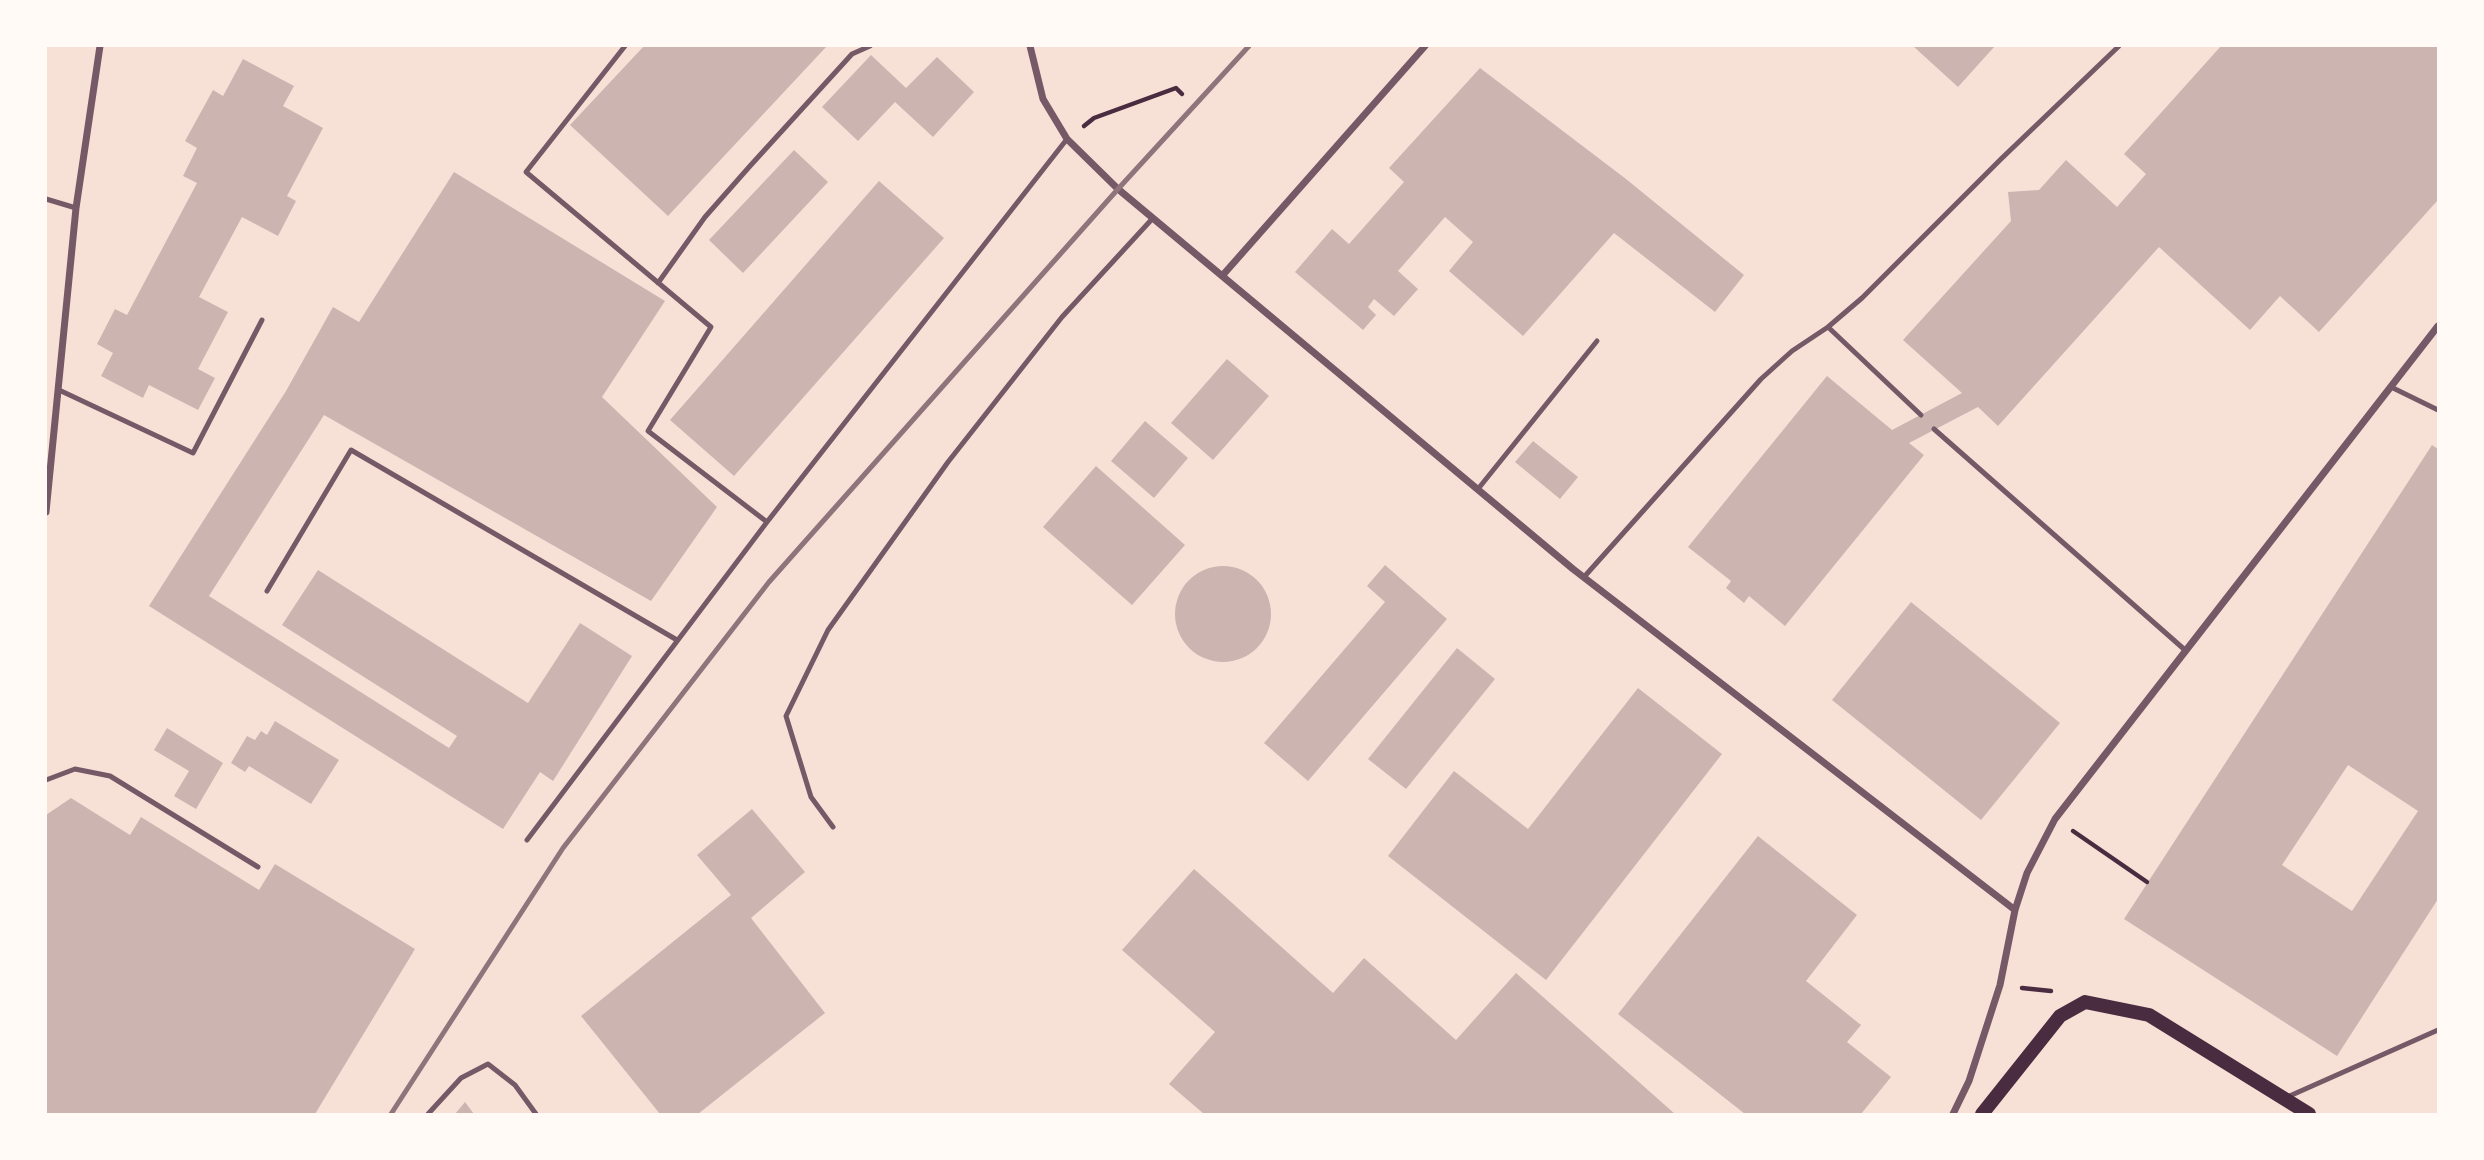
<!DOCTYPE html>
<style>
body{margin:0}
#map{position:relative;width:2484px;height:1160px;overflow:hidden;background:#f7e1d7;font-family:Quicksand,sans-serif}
canvas{display:block}
.frame{position:absolute;inset:0;border:47px solid #fffaf5;pointer-events:none}
</style>
<div id="map">
<canvas width="2484" height="1160"></canvas>
<div class="frame"></div>
</div>
<script>
const c = document.querySelector('canvas').getContext('2d');
c.lineJoin = 'round';
function fillPath(path, color) {
  c.fillStyle = color;
  c.fill(path, 'evenodd');
}
function toPath(rows) {
  const path = new Path2D();
  for (const r of rows) {
    if (r.length === 3) {
      path.moveTo(r[0] + r[2], r[1]);
      path.arc(r[0], r[1], r[2], 0, 2 * Math.PI);
      continue;
    }
    path.moveTo(r[0], r[1]);
    for (let i = 2; i < r.length; i += 2) path.lineTo(r[i], r[i + 1]);
  }
  return path;
}
function stroke(path, color, width, dash) {
  c.strokeStyle = color;
  c.lineWidth = width;
  c.lineCap = dash ? 'butt' : 'round';
  c.setLineDash(dash || []);
  c.stroke(path);
}
fillPath(toPath([
 [644,46,827,46,668,216,570,125],
 [1913,46,1995,46,1958,87],
 [2221,46,2438,46,2438,200,2319,332,2280,296,2250,330,2159,247,1998,426,1978,407,1909,443,1924,455,1785,626,1749,596,1744,603,1726,588,1731,581,1688,547,1827,376,1892,430,1962,393,1903,340,2011,221,2008,192,2039,190,2066,160,2117,207,2146,174,2124,154],
 [871,55,906,88,937,57,974,92,933,137,895,102,858,141,822,107],
 [243,59,294,86,283,106,323,128,287,196,296,201,278,236,242,217,199,297,228,312,198,369,215,378,198,410,149,385,143,398,101,376,113,353,97,344,115,309,127,315,197,183,183,176,197,148,185,141,213,90,223,96],
 [1480,68,1626,179,1744,275,1715,312,1614,233,1523,336,1449,271,1473,242,1445,217,1398,271,1418,289,1394,316,1374,299,1368,307,1376,315,1363,330,1295,272,1332,229,1349,244,1404,182,1389,168],
 [794,150,828,182,743,273,709,240],
 [454,172,665,301,602,397,717,507,651,601,324,415,209,596,449,748,457,736,282,625,318,570,528,703,580,623,632,656,553,781,540,772,503,829,149,606,286,391,333,307,359,322],
 [879,181,944,238,734,476,670,420],
 [1227,359,1269,396,1213,460,1171,423],
 [1145,421,1188,458,1154,498,1111,461],
 [1533,441,1578,477,1560,499,1515,462],
 [2432,445,2438,449,2438,899,2337,1056,2124,919],
 [2348,765,2418,811,2352,911,2282,865],
 [1096,466,1185,545,1132,605,1043,527],
 [1385,565,1447,619,1308,781,1264,743,1385,602,1367,586],
 [1223,614,48],
 [1911,602,2060,723,1981,820,1832,700],
 [1457,648,1495,679,1406,789,1368,759],
 [1638,688,1722,754,1546,980,1388,856,1454,771,1528,829],
 [275,721,339,760,311,804,249,766,245,772,231,763,247,736,255,740,261,731,267,735],
 [167,728,223,763,196,809,174,796,189,771,154,750],
 [71,798,130,835,141,817,259,890,275,864,415,949,315,1114,46,1114,46,815],
 [752,809,805,872,751,918,825,1013,698,1114,660,1114,581,1016,731,895,697,855],
 [1758,836,1857,915,1806,981,1861,1025,1847,1042,1891,1077,1861,1114,1745,1114,1618,1014],
 [1194,869,1333,993,1364,958,1456,1040,1516,973,1675,1114,1204,1114,1169,1084,1215,1032,1122,950],
 [465,1102,474,1114,455,1114]
]), '#ccb4b1');
stroke(toPath([
 [1084,126,1094,118,1176,88,1182,94],
 [2073,831,2147,882],
 [2022,988,2051,991]
]), '#4a2c40', 4.5);
stroke(toPath([
 [625,46,526,172,711,327,648,431,767,522],
 [46,199,76,208],
 [658,283,705,217,750,166,852,54,870,46],
 [1828,327,1921,415],
 [2391,387,2438,410],
 [59,390,193,453,262,320],
 [1934,429,2185,650],
 [1478,489,1597,341],
 [1584,577,1761,379,1792,351,1828,327,1862,298,2001,159,2119,46],
 [267,591,351,450,677,640],
 [46,780,75,769,110,776,258,867],
 [833,827,811,797,786,716,828,630,948,462,1062,317,1153,218],
 [527,840,767,522,1067,139],
 [2285,1098,2438,1030],
 [428,1114,461,1078,488,1064,515,1085,536,1114]
]), '#755966', 5);
stroke(toPath([
 [1030,46,1043,99,1067,139,1118,189,1573,569,2015,910],
 [1222,276,1425,46],
 [46,512,76,208,100,46],
 [1953,1114,1969,1081,2000,985,2015,910,2027,873,2055,819,2438,326]
]), '#755966', 7);
stroke(toPath([
 [1982,1114,2060,1016,2085,1002,2149,1015,2309,1114]
]), '#4a2c40', 14);
stroke(toPath([
 [391,1114,563,848,769,582,1118,189,1249,46]
]), '#8f747c', 5);
</script>
